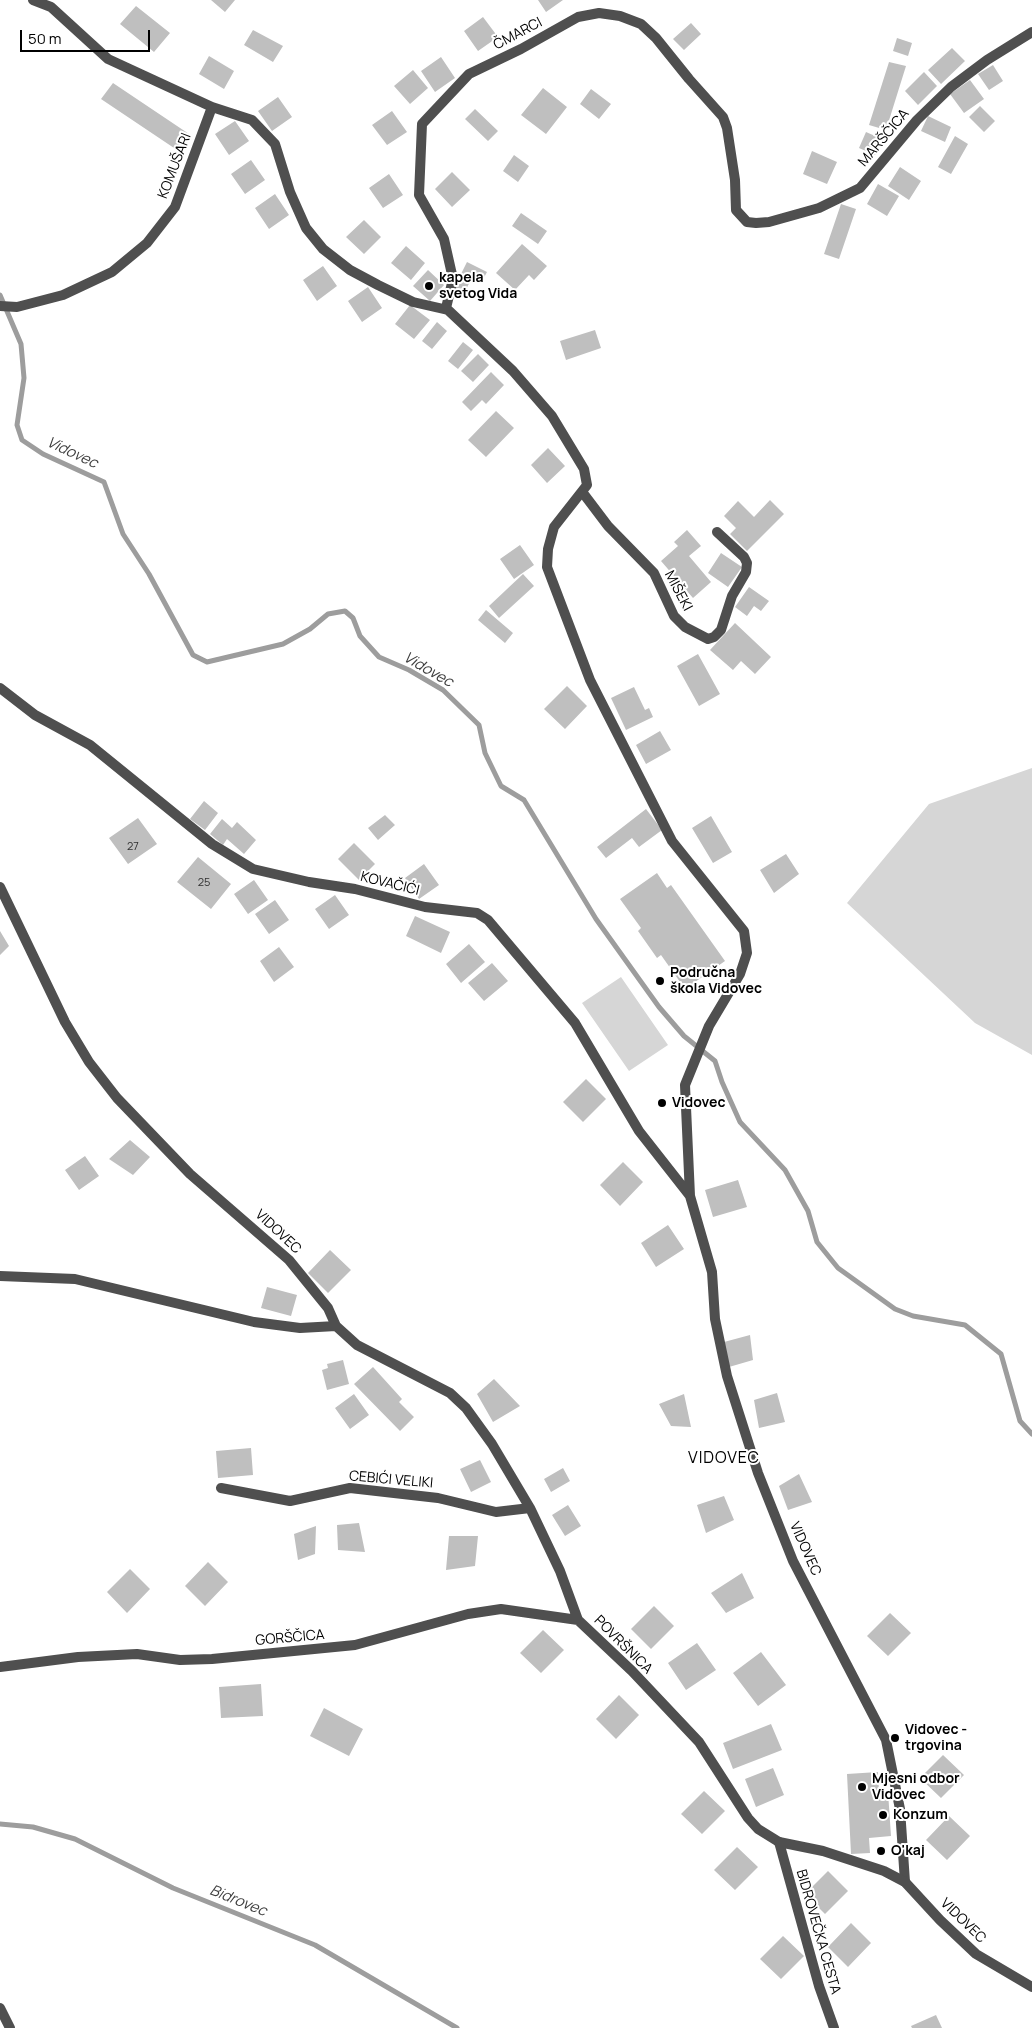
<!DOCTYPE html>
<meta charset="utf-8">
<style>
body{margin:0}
#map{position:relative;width:1032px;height:2028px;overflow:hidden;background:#fff;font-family:Manrope,sans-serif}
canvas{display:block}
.scale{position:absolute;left:20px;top:30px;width:130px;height:22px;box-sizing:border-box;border:2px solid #000;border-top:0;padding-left:6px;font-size:15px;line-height:18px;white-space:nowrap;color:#000;-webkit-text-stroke:4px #fff;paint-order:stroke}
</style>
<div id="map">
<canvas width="1032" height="2028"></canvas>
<div class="scale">50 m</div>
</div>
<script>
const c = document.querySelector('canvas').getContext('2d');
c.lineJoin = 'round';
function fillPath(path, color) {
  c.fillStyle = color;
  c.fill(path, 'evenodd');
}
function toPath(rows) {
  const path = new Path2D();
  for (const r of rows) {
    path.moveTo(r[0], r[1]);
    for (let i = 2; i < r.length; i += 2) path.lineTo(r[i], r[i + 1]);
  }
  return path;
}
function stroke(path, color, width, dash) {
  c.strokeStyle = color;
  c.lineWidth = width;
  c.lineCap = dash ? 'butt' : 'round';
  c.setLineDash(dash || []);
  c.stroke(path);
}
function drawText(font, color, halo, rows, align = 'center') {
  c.font = font + ' Manrope,sans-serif';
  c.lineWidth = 4;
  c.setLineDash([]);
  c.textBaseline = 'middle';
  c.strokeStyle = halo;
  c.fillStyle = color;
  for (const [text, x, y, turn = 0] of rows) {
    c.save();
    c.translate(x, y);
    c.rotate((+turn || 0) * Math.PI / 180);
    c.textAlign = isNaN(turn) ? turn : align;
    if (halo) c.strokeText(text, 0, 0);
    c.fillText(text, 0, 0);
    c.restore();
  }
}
fillPath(toPath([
 [1032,768,1032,1055,975,1023,847,903,929,804],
 [621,977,668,1045,629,1071,582,1003]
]), '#d6d6d6');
stroke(toPath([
 [0,295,21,344,24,378,17,425,22,440,43,454,104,482,123,534,149,574,193,655,207,662,283,644,310,629,328,614,345,611,353,618,360,636,379,657,409,670,443,690,479,725,485,753,501,786,524,800,596,919,659,1007,684,1036,715,1061,722,1082,740,1122,785,1170,808,1211,817,1242,838,1268,895,1309,913,1316,965,1325,1001,1354,1020,1421,1032,1434],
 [0,1824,33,1827,75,1839,173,1888,315,1945,457,2028]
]), '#9d9d9d', 5);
fillPath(toPath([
 [211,0,235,0,225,12],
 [538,0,563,0,546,12],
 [136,6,170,33,154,52,120,24],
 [483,17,498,37,478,51,464,31],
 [691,23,701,34,684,50,673,39],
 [253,30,283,46,273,62,244,45],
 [897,38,912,43,908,56,893,51],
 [952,48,965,61,941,84,928,70],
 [209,56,234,71,224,89,199,74],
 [441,57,455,78,435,92,421,71],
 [889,62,906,66,886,130,869,125],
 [993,65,1003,81,989,90,978,74],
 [413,70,428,88,410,104,394,86],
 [924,72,937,86,918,105,905,91],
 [970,80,984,99,964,113,950,94],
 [113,83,192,136,180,152,101,99],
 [543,88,567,107,546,134,521,115],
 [591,89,611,104,599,119,580,104],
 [278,97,292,117,272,131,258,111],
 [980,106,995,121,984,132,969,117],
 [475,109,498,131,488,141,465,119],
 [392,111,407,132,387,145,372,125],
 [928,116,951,127,945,142,921,131],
 [235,121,249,141,229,155,215,134],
 [866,132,882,139,875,155,859,148],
 [955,136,968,144,951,174,938,167],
 [812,151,837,162,827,184,803,174],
 [514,155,529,166,518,182,503,171],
 [251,160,265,180,245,194,231,174],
 [900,167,921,181,909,200,888,186],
 [452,172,470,190,452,207,435,189],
 [389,174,403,195,383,208,369,188],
 [878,184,899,196,887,216,867,204],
 [275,194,289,215,269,229,255,208],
 [841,204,856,209,839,259,824,254],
 [521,213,547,231,538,244,512,226],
 [364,220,381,237,364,254,346,237],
 [522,244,547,266,534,280,529,275,515,290,496,273],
 [406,246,425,263,411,280,391,263],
 [467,262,487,272,481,283,472,278,464,293,454,288],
 [323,266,337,286,317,301,303,280],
 [428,270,444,285,430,301,413,286],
 [368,287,382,308,362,322,348,301],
 [410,305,430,320,414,339,395,324],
 [437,322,447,331,432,349,422,341],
 [595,330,601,348,566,360,560,341],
 [463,342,473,350,458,369,448,361],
 [478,354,489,365,473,382,461,371],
 [491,372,504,385,486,404,482,400,471,411,462,402],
 [496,411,514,428,486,457,468,440],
 [548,448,565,466,547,483,531,465],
 [770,500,784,514,747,551,730,534,736,528,724,516,738,501,754,517],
 [687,530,701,546,689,556,711,582,693,598,661,561,678,546,674,542],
 [520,545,534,565,514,579,500,559],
 [721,553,742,567,728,587,708,573],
 [523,574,534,586,499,618,489,606],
 [749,587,769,601,761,611,754,606,747,616,735,607],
 [486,610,513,633,505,643,478,620],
 [735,623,771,657,755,674,741,661,733,670,710,650],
 [698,654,720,694,699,706,677,666],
 [567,686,587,706,565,729,544,709],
 [634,687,645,710,649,708,653,717,626,730,611,698],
 [660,731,671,750,646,764,636,745],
 [204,801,218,813,205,830,190,819],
 [646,809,662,830,639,847,632,838,606,858,597,847],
 [385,815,395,825,378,840,368,828],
 [711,816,732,852,713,863,692,828],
 [138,818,157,844,128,864,109,838],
 [222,819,232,828,237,822,256,840,244,854,227,839,223,845,210,834],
 [354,843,375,864,359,880,338,859],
 [786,854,799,874,774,893,760,870],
 [198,857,231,884,211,909,177,882],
 [424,864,439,885,419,899,405,878],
 [657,873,667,888,671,885,725,961,685,989,661,955,657,958,638,931,641,928,620,899],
 [254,880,268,900,248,914,234,894],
 [335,895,349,915,329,929,315,909],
 [275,900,289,920,269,934,255,914],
 [415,916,450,932,441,953,406,936],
 [0,931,9,946,0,955],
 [469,944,485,962,461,983,446,964],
 [279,947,294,967,274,982,260,961],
 [492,963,508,981,484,1001,468,983],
 [586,1079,606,1099,583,1122,563,1102],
 [130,1140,150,1157,133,1175,109,1159],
 [85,1156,99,1176,79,1190,65,1170],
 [623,1162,643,1182,620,1206,600,1185],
 [738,1180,747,1207,713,1217,705,1190],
 [668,1225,684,1249,656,1267,641,1243],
 [330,1250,351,1270,328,1293,308,1273],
 [267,1287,297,1295,291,1316,261,1308],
 [750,1335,753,1360,729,1367,724,1342],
 [343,1360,349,1384,327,1390,322,1370,328,1368,327,1364],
 [373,1367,402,1399,399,1402,414,1417,400,1431,354,1384],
 [494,1379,520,1406,493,1422,477,1394],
 [777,1393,785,1422,759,1428,754,1400],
 [354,1394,369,1415,350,1429,335,1408],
 [684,1394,691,1427,671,1426,659,1404],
 [251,1448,253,1475,218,1478,216,1451],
 [480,1460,491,1482,471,1492,460,1469],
 [563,1468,570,1481,551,1492,544,1479],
 [799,1474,812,1502,788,1510,779,1486],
 [724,1496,734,1520,706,1533,697,1505],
 [568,1505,581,1526,565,1536,552,1515],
 [359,1523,365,1552,338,1550,337,1525],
 [316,1526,315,1554,298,1560,294,1534],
 [449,1536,478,1536,475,1566,446,1570],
 [208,1562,228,1582,205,1606,185,1586],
 [130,1569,150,1589,127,1613,107,1592],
 [742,1573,754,1598,726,1613,711,1593],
 [654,1606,674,1626,651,1649,631,1629],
 [890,1613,911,1633,888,1656,867,1636],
 [543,1630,564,1650,541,1673,520,1653],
 [697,1643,716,1670,686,1690,668,1663],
 [761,1652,786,1685,758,1706,733,1673],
 [261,1684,263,1716,221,1718,219,1687],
 [619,1695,639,1715,616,1739,596,1719],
 [324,1708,363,1729,349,1756,310,1736],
 [771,1724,782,1750,733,1769,723,1743],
 [943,1755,964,1775,941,1798,920,1778],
 [773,1768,784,1795,756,1807,745,1779],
 [878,1772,879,1793,888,1792,891,1836,869,1838,870,1853,851,1854,847,1774],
 [704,1791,725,1811,702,1834,681,1814],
 [949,1816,970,1836,947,1860,926,1840],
 [737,1847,758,1867,735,1890,714,1870],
 [828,1871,848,1891,825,1914,805,1894],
 [851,1923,871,1943,848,1967,828,1947],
 [783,1936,804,1956,781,1979,760,1959],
 [936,2015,942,2028,912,2028,911,2026]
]), '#bfbfbf');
stroke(toPath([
 [33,0,51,7,108,59,212,107,252,120,275,144,290,192,306,228,323,249,350,270,378,285,413,302,448,310,513,371,552,416,584,469,587,485,554,527,548,549,547,567,590,680,672,841,744,931,747,953,740,974,709,1026,685,1085,690,1196,712,1272,715,1319,727,1376,758,1473,793,1561,886,1740,900,1809,905,1882],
 [0,306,17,307,63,295,112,272,147,243,175,207,212,107],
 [446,308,453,279,444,239,419,195,422,124,469,74,521,49,578,17,599,13,620,16,641,24,656,38,689,79,723,117,727,128,735,180,736,210,747,222,756,223,769,222,819,208,860,188,917,120,951,87,987,60,1032,32],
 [583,493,608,526,654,573,674,616,685,627,708,639,714,637,721,630,732,596,746,572,747,563,744,557,717,532],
 [0,688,35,715,90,745,212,844,253,869,309,882,355,889,425,907,477,913,488,920,575,1023,639,1131,690,1196],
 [0,887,65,1022,89,1062,117,1098,190,1174,289,1260,328,1308,336,1326,357,1345,450,1393,466,1408,492,1444,530,1508,560,1571,578,1620,632,1671,699,1742,748,1818,758,1829,779,1842],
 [0,1276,75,1279,254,1322,300,1328,336,1326],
 [221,1488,290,1501,350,1488,438,1498,496,1512,530,1508],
 [0,1667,78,1657,137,1654,180,1660,212,1659,355,1645,468,1614,501,1609,578,1620],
 [0,2008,10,2028]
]), '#4f4f4f', 10);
stroke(toPath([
 [834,2028,819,1986,779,1842,823,1851,884,1871,905,1882,940,1920,976,1954,1032,1987]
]), '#4f4f4f', 10);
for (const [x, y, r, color] of [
 [429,286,5,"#000"],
 [660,981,5,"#000"],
 [662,1103,5,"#000"],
 [895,1738,5,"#000"],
 [862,1787,5,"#000"],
 [883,1815,5,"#000"],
 [881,1851,5,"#000"]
]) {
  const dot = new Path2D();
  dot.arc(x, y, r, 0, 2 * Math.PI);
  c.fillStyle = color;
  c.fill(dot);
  stroke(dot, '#fff', 2);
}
drawText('11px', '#303030', null, [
 ["27",133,847],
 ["25",204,883]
]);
drawText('14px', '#000', '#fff', [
 ["ČMARCI",518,34,-28],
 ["MARŠČICA",884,138,-50],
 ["KOMUŠARI",175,166,-69],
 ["MIŠEKI",678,591,62],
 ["KOVAČIĆI",390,884,14],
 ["VIDOVEC",278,1232,43],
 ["CEBIĆI VELIKI",391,1480,5],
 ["VIDOVEC",805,1549,66],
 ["GORŠČICA",290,1638,-5],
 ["POVRŠNICA",623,1645,45],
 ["VIDOVEC",963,1921,44],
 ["BIDROVEČKA CESTA",818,1932,74]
]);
drawText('bold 14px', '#000', '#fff', [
 ["kapela",439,278],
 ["svetog Vida",439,294],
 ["Područna",670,973],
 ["škola Vidovec",670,989],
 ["Vidovec",672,1103],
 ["Vidovec -",905,1730],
 ["trgovina",905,1746],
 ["Mjesni odbor",872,1779],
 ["Vidovec",872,1795],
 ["Konzum",893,1815],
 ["O'kaj",891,1851]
], 'left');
drawText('italic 15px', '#3e3e3e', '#fff', [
 ["Vidovec",72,453,25],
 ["Vidovec",428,670,30],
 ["Bidrovec",238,1901,22]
]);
c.letterSpacing = '1px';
drawText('16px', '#000', '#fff', [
 ["VIDOVEC",724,1459]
]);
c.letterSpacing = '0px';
</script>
